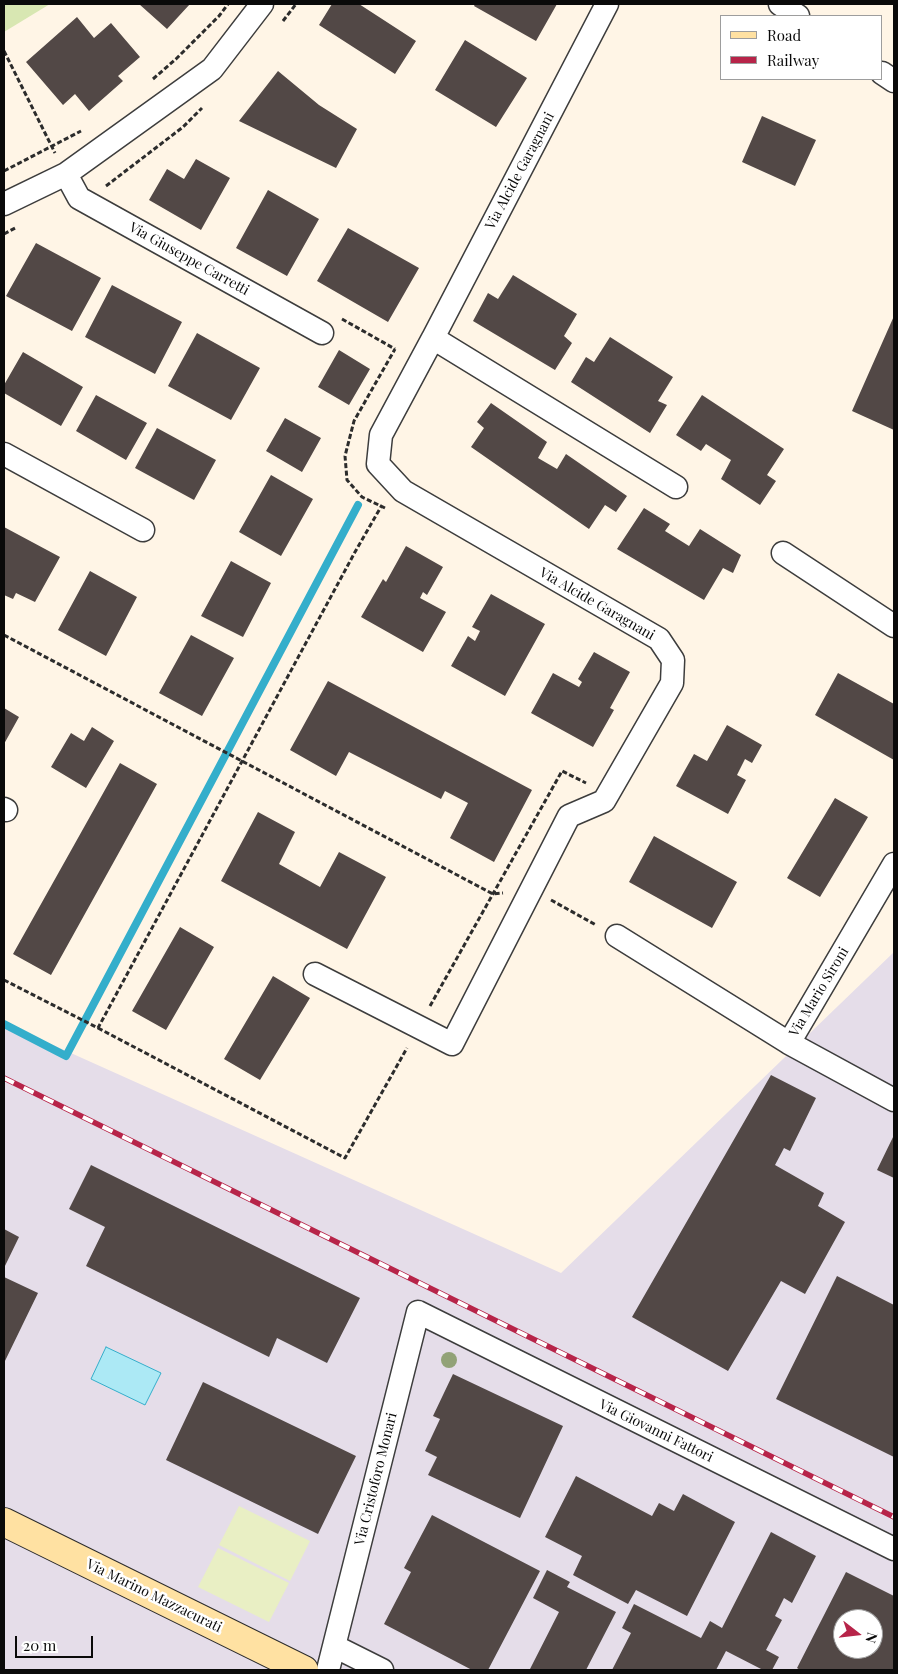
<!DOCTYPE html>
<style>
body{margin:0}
#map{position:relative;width:898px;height:1674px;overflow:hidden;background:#fff5e6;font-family:"Playfair Display",serif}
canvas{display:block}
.frame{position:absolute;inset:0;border:5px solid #0a0a0a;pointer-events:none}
.legend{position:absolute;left:720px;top:15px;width:162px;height:65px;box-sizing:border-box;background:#fff;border:1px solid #9d9d9d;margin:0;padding:6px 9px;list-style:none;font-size:15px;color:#0a0a0a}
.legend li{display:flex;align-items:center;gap:10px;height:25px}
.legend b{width:25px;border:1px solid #9d9d9d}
.north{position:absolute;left:833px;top:1609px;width:50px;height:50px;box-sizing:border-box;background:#fff;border:1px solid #9d9d9d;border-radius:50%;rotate:106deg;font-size:14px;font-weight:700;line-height:20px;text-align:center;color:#0a0a0a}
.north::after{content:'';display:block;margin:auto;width:18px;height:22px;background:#b72449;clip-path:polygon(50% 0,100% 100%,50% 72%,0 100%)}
.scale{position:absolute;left:15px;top:1636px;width:78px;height:22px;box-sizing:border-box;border:2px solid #0a0a0a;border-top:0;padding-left:6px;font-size:15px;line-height:18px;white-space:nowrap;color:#0a0a0a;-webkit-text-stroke:4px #fff;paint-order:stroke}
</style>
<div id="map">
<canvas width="898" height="1674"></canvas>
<div class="frame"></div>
<ul class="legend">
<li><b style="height:6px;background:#ffe1a2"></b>Road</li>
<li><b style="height:6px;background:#b72449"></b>Railway</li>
</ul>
<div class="north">N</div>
<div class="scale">20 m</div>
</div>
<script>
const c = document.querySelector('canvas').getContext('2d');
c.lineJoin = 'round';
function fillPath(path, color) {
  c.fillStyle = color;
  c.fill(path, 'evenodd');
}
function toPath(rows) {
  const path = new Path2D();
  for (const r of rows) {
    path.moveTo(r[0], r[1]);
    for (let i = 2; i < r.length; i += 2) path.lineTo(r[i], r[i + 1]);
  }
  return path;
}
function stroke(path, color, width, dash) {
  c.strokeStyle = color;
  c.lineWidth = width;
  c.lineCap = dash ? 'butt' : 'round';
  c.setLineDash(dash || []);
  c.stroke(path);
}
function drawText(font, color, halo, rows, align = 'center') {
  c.font = font + ' "Playfair Display",serif';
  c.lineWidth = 5;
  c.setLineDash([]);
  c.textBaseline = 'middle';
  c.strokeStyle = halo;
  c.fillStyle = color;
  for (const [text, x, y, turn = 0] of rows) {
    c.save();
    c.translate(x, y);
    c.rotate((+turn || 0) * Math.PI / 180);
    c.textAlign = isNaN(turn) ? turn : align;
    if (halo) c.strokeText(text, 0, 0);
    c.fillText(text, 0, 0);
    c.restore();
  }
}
fillPath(toPath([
 [894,952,894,1670,4,1670,4,1023,561,1273],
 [843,1619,873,1619,873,1649,843,1649]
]), '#e5dde9');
fillPath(toPath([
 [4,4,50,4,4,32]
]), '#d8e7b2');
fillPath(toPath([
 [239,1506,310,1541,290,1581,219,1545],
 [218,1548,289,1583,269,1622,198,1587]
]), '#e9efc4');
const water = toPath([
 [106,1347,161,1373,145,1405,91,1379,106,1347]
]);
fillPath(water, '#ace9f5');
stroke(water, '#34aecb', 1);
stroke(toPath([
 [4,1024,66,1056,358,505]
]), '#34aecb', 8);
fillPath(toPath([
 [139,4,190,4,167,29],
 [332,4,359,4,416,41,395,74,319,25],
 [475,4,557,4,536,41,474,6],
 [77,17,94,38,111,23,140,57,118,76,123,81,89,111,75,94,63,105,26,62],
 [465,40,527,78,496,127,435,90],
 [278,71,319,105,357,129,336,168,239,121],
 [762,116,816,140,795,186,742,162],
 [196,159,230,178,201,230,149,200,167,169,184,179],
 [268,190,319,219,287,276,236,248],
 [348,228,419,268,388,322,317,281],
 [36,243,101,278,72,331,6,296],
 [513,275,577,314,564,336,572,343,555,370,473,321,488,293,498,299],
 [112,285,182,322,155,374,85,337],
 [894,316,894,430,852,411],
 [197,333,260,368,231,420,168,386],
 [610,337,673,377,658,401,667,405,650,433,571,382,586,357,594,362],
 [339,350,370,369,349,405,318,387],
 [23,352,83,387,61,426,4,393,4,385],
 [96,395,147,423,126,460,76,431],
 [702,395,784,449,767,475,776,481,760,505,721,479,731,460,706,444,701,451,676,435],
 [491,403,547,442,538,458,557,469,566,454,627,496,616,512,605,505,589,529,471,447,484,428,477,422],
 [285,418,321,438,302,472,266,451],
 [157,428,216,460,194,500,135,468],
 [271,475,313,499,281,556,239,532],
 [644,508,670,524,665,531,689,546,700,529,741,555,733,573,723,568,704,600,617,549],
 [4,527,60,557,35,602,16,593,13,599,4,595],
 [406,546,443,567,427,595,423,592,420,598,446,612,423,652,361,617,383,579,386,582],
 [231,561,271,583,243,637,201,616],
 [90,571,137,597,106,656,58,630],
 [491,594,545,624,505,696,451,666,468,636,475,641,480,631,472,627],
 [191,635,234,658,202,716,159,693],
 [594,652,630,672,610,708,614,710,593,747,531,713,553,673,579,687,582,682,578,679],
 [838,673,894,704,894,760,815,715],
 [328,681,532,790,494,862,450,838,468,803,445,791,441,799,349,752,336,776,290,750],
 [4,708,19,717,4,744],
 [727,725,762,745,752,763,745,759,737,775,746,780,728,814,676,786,694,754,707,761],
 [92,727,114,741,86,788,51,767,71,733,84,741],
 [120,763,157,784,51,975,13,954],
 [835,798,868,817,820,897,787,878],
 [258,812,295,832,279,864,320,887,339,852,386,877,347,949,221,881],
 [654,836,737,882,712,928,629,882],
 [180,927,214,947,166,1030,132,1011],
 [273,976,310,998,260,1080,224,1059],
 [771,1075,816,1098,790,1151,784,1148,775,1165,824,1193,818,1206,845,1222,805,1294,781,1281,728,1371,632,1317],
 [894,1135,894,1178,877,1170],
 [91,1165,360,1298,327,1363,277,1338,269,1357,86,1266,105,1227,69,1209],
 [4,1229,19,1237,4,1268],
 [837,1276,894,1305,894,1457,776,1399],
 [4,1277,38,1293,4,1363],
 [453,1374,563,1426,520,1518,428,1475,437,1457,425,1451,440,1419,433,1416],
 [203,1382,356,1456,318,1534,166,1460],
 [576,1476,652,1516,659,1503,674,1511,683,1494,735,1522,687,1616,636,1590,628,1604,573,1575,582,1556,545,1537],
 [432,1515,540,1571,488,1670,472,1670,384,1624,411,1572,404,1568],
 [771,1532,816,1556,792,1603,784,1598,775,1616,782,1620,766,1650,779,1657,772,1670,763,1670,726,1651,716,1670,612,1670,631,1633,622,1628,634,1604,701,1638,710,1621,722,1628],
 [547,1570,570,1582,567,1587,616,1612,586,1670,530,1669,559,1612,533,1598],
 [846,1572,894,1596,894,1670,800,1670,797,1668],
 [843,1619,873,1619,873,1649,843,1649]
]), '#524846');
const street = toPath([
 [607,4,433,338,676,487],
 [780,4,798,16],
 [882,73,894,81],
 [66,174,79,198,322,333],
 [4,204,66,174,212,69,262,4],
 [4,454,143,530],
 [783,553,894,626],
 [4,809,6,810],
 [894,864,789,1043,894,1100],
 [617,936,789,1043],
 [315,974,452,1044,569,816,604,801,672,683,673,660,659,639,403,491,378,464,381,435,433,338],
 [334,1646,382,1670],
 [328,1670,418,1312,894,1549]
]);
const secondary = toPath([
 [4,1522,304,1670]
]);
stroke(street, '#3d3d3d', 25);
stroke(secondary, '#2c2c2c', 30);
stroke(toPath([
 [283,21,296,4],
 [4,51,55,153],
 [153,79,176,59,219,16,228,4],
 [4,171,81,131],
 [106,186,183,127,202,108],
 [4,234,17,227],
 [342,319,395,349],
 [385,508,362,497,347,480,345,456,354,421,395,349],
 [4,635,493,894,503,893],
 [551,900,596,925],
 [4,980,98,1028,355,552,382,505],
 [430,1006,562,771,586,783],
 [98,1028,345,1158,407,1048]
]), '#2c2c2c', 3, [5, 2.5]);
stroke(street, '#fff', 22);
stroke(secondary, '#ffe1a2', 28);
const rail = toPath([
 [4,1078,894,1517]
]);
stroke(rail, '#b72449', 5.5);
stroke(rail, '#fff', 4, [11]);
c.fillStyle = '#92a277';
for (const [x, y] of [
 [449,1360]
]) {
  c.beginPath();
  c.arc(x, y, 8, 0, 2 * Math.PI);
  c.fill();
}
drawText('14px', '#0a0a0a', '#fff', [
 ["Via Alcide Garagnani",520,171,-62],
 ["Via Giuseppe Carretti",189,259,29],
 ["Via Alcide Garagnani",597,604,30],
 ["Via Mario Sironi",819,992,-59],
 ["Via Giovanni Fattori",656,1431,26],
 ["Via Cristoforo Monari",376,1479,-76],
 ["Via Marino Mazzacurati",154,1596,26]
]);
</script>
